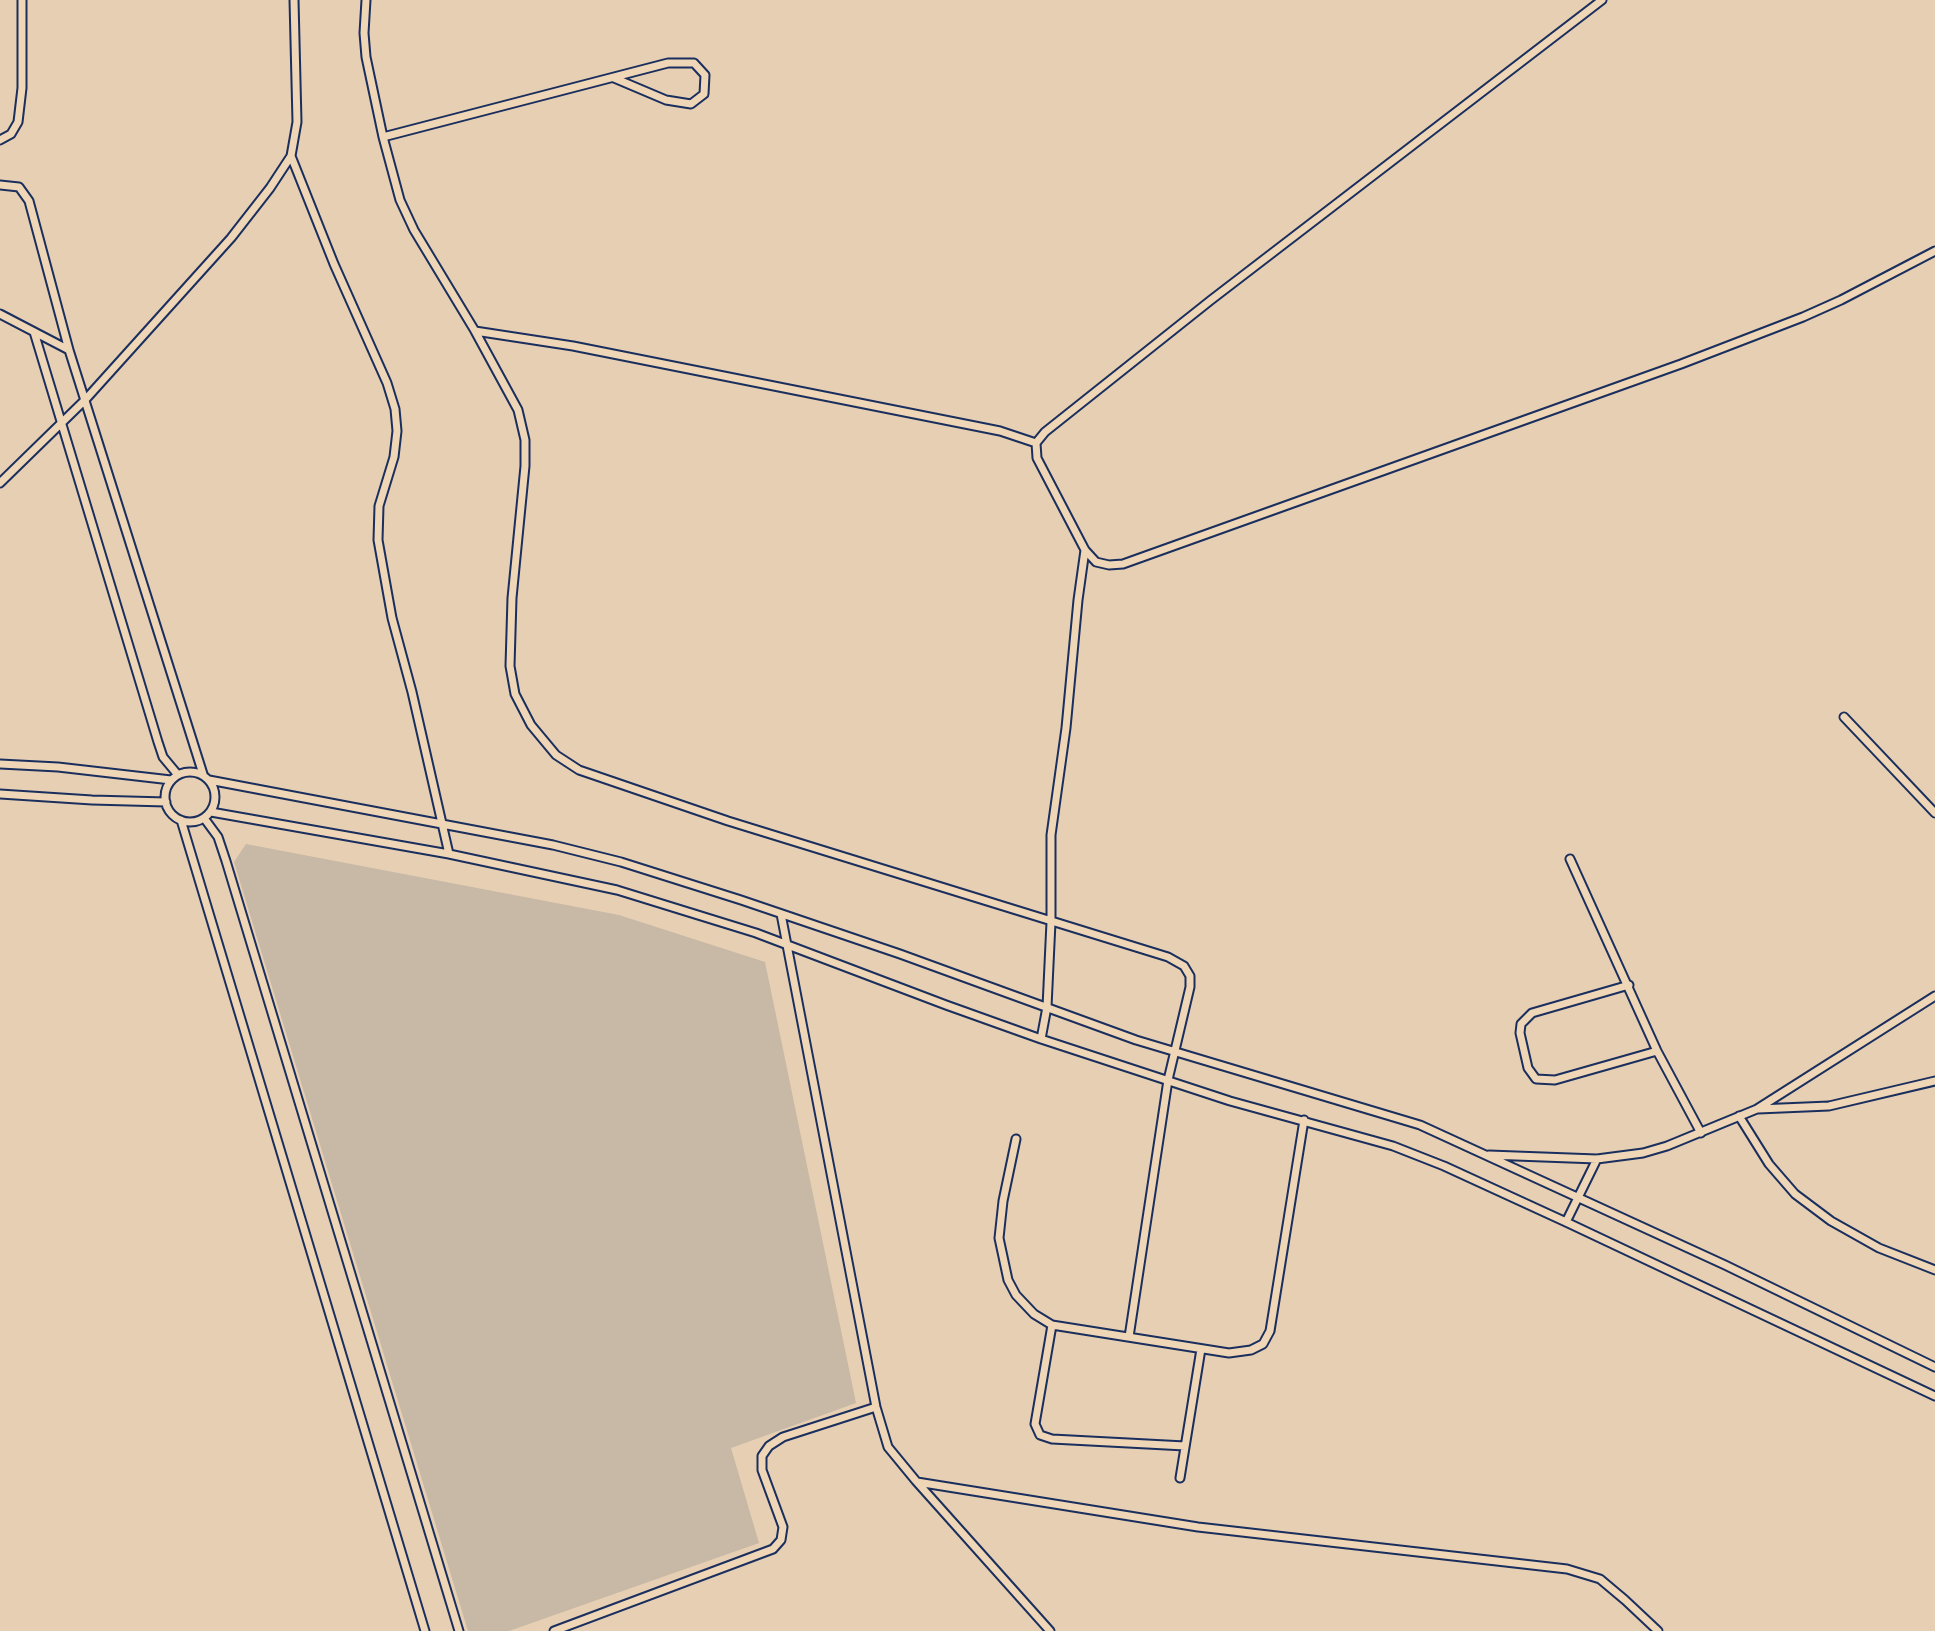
<!DOCTYPE html>
<style>
body{margin:0}
canvas{display:block;background:#e6cfb2}
</style>
<canvas width="1935" height="1631"></canvas>
<script>
const c = document.querySelector('canvas').getContext('2d');
c.lineJoin = 'round';
function fillPath(path, color) {
  c.fillStyle = color;
  c.fill(path, 'evenodd');
}
function toPath(rows) {
  const path = new Path2D();
  for (const r of rows) {
    if (r.length === 3) {
      path.moveTo(r[0] + r[2], r[1]);
      path.arc(r[0], r[1], r[2], 0, 2 * Math.PI);
      continue;
    }
    path.moveTo(r[0], r[1]);
    for (let i = 2; i < r.length; i += 2) path.lineTo(r[i], r[i + 1]);
  }
  return path;
}
function stroke(path, color, width, dash) {
  c.strokeStyle = color;
  c.lineWidth = width;
  c.lineCap = dash ? 'butt' : 'round';
  c.setLineDash(dash || []);
  c.stroke(path);
}
fillPath(toPath([
 [246,844,619,915,765,962,856,1403,731,1448,759,1543,509,1631,468,1631,234,862]
]), '#c8b8a6');
const lane = toPath([
 [366,0,364,33,366,57,383,137,400,200,414,230,475,331,518,410,525,440,525,466,512,598,510,666,515,694,531,725,556,755,579,770,728,821,1168,957,1184,966,1190,976,1190,987,1168,1080,1129,1337],
 [1602,0,1211,300,1045,432,1036,443,1037,458,1085,550,1096,562,1109,565,1123,564,1681,364,1803,317,1841,300,1935,251],
 [383,137,668,63,694,63,705,75,704,94,691,104,666,100,614,78],
 [0,140,11,134,18,122,22,88,22,0],
 [291,156,334,264,387,383,395,409,397,431,394,457,379,506,378,540,392,618,412,692,449,854],
 [0,185,19,187,29,201,69,350,203,774],
 [0,314,69,350],
 [475,331,573,346,1000,431,1036,443],
 [34,332,158,742,163,757,178,775],
 [0,483,85,400,231,238,270,188,291,156,297,122,294,0],
 [1844,717,1935,813],
 [0,764,58,767,171,780],
 [190,797,25],
 [209,780,553,845,621,862,741,900,900,954,1136,1040,1420,1125,1725,1265,1935,1367],
 [0,794,92,800,166,802],
 [211,812,449,854,617,890,756,933,946,1005,1041,1039,1230,1101,1393,1146,1444,1166,1566,1222,1935,1396],
 [204,818,218,837,226,861,459,1631],
 [181,820,425,1631],
 [1570,859,1657,1051,1701,1133],
 [781,914,876,1407,888,1447,916,1481,1050,1631],
 [1629,985,1532,1013,1521,1024,1520,1033,1528,1068,1536,1079,1555,1080,1657,1051],
 [1041,1039,1047,1007,1051,922,1051,835,1066,728,1078,600,1085,550],
 [1758,1109,1829,1106,1935,1081],
 [1739,1116,1769,1164,1795,1194,1831,1221,1879,1248,1935,1270],
 [1016,1139,1003,1201,999,1238,1008,1280,1016,1295,1034,1314,1052,1325,1229,1353,1251,1350,1263,1344,1270,1331,1304,1120],
 [1489,1155,1597,1159,1643,1153,1667,1146,1757,1109,1935,996],
 [1566,1222,1597,1159],
 [1052,1325,1035,1424,1040,1435,1052,1439,1185,1446],
 [1180,1478,1201,1349],
 [917,1482,1198,1527,1567,1569,1600,1579,1625,1600,1658,1631],
 [554,1631,773,1549,781,1540,783,1527,762,1470,762,1456,769,1446,783,1437,876,1407]
]);
stroke(lane, '#1b2f5e', 11);
stroke(lane, '#eed6b6', 7);
</script>
